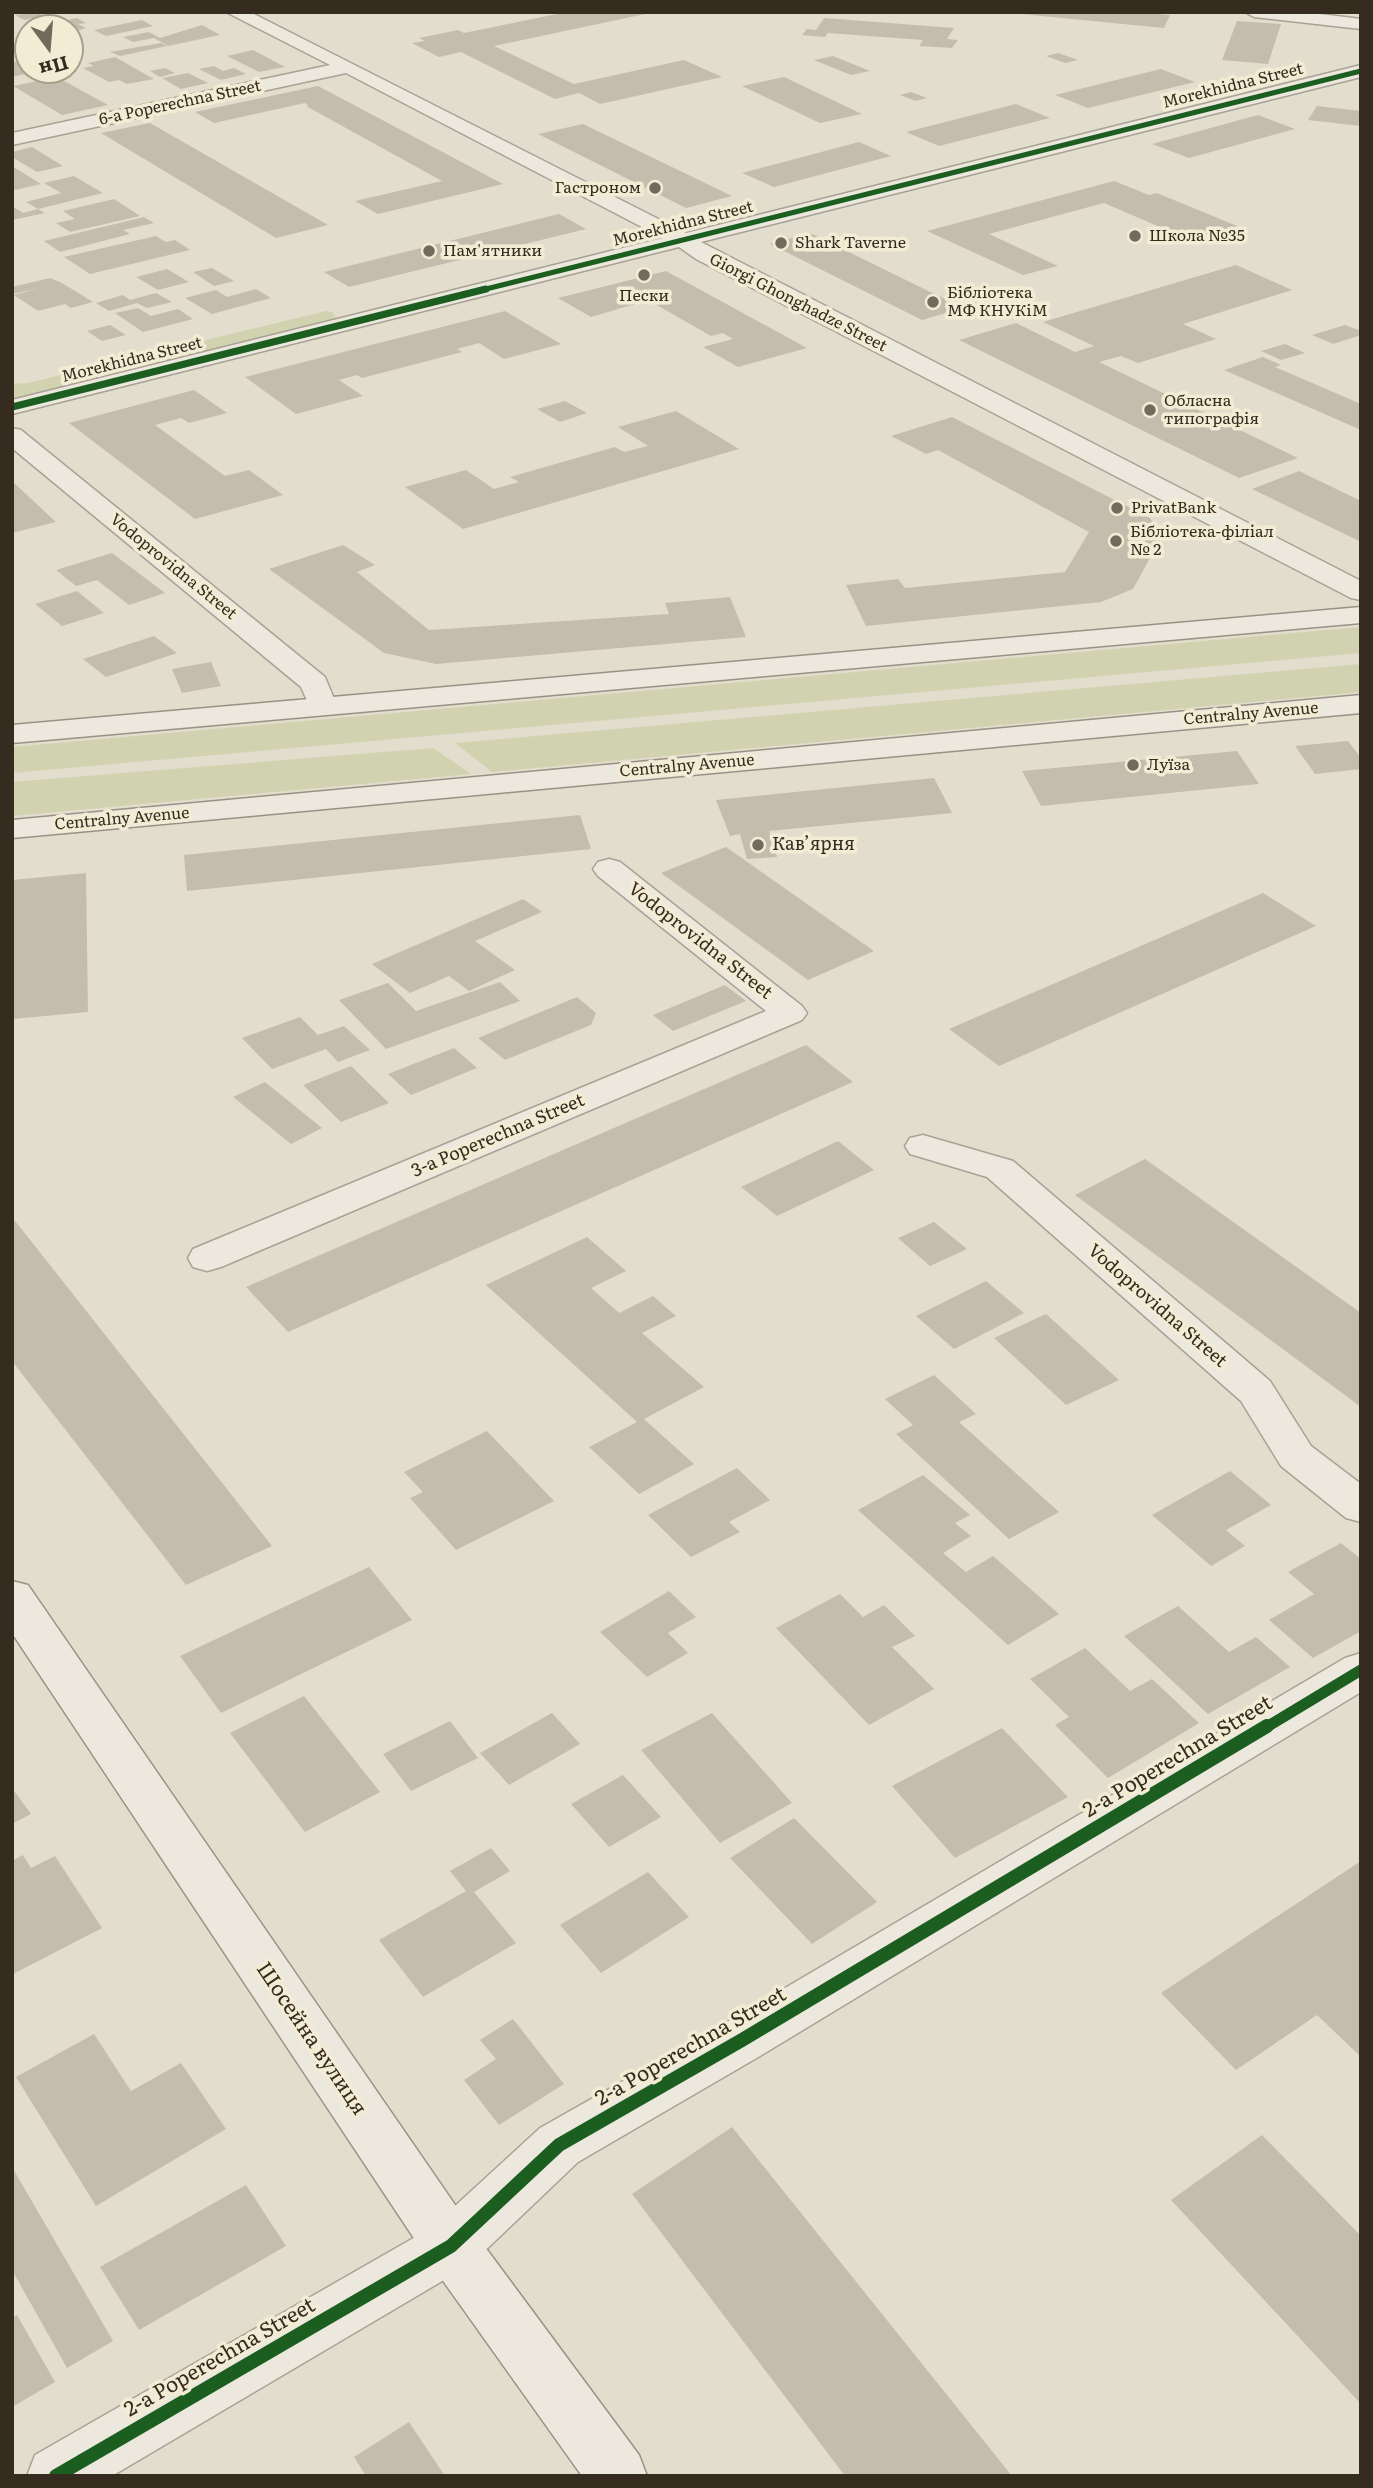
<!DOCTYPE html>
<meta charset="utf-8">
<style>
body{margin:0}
#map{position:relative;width:1373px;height:2488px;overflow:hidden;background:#e3ddcd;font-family:Literata,serif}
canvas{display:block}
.frame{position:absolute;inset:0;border:14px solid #362b1f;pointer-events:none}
.north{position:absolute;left:14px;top:14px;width:70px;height:70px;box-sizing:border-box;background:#f3ecd4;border:2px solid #a79f8c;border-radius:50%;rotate:164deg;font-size:19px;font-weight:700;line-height:28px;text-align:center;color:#362b1f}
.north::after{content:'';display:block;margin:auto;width:24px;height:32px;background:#73695c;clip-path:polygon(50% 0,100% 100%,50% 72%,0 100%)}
</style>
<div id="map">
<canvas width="1373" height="2488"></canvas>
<div class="frame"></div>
<div class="north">Пн</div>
</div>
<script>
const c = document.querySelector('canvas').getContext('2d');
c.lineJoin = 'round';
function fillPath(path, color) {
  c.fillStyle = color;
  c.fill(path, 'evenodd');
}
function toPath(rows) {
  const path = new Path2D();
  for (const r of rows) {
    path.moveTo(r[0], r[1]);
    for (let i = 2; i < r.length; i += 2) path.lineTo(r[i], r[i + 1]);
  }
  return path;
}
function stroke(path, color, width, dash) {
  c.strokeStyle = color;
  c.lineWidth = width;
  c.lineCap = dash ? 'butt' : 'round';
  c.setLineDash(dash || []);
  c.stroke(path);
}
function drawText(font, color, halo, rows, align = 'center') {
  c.font = font + ' Literata,serif';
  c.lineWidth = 7;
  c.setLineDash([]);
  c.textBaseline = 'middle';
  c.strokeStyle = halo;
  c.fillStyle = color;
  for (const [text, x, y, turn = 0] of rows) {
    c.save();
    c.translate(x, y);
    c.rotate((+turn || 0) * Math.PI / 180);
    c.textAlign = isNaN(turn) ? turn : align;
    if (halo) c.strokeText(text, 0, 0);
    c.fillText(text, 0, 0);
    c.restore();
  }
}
fillPath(toPath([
 [326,311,332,312,336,318,12,401,12,384,28,383],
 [1361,627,1361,653,12,773,12,747],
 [1361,664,1361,692,492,772,455,743],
 [433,748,471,774,12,816,12,782]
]), '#d0d2b0');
fillPath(toPath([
 [36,12,43,16,24,20,15,15],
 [567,12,650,13,494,46,574,84,684,60,722,77,600,104,579,93,555,99,461,52,439,57,412,43,425,41,419,38,458,30,464,33],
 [1001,12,1131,12,1170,15,1164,28],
 [77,18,86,23,78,24,86,28,76,31,58,22],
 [824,18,954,28,947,39,958,40,952,48,919,46,923,40,828,33,825,37,802,35,807,29,816,30],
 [142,20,153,26,106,36,94,30],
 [1237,21,1281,24,1268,64,1222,60],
 [202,25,220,35,168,46,154,38,133,42,123,37,149,32,160,38],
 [161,43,167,46,120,56,110,52],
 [253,50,285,67,259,72,227,56],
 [1058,53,1078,60,1065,63,1046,56],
 [833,56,870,71,851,75,814,60],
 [115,57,154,79,127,84,119,80,109,82,83,68,94,66,88,63],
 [20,61,28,65,28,70,39,71,12,77,12,62],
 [214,66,223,71,234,68,246,74,221,80,199,69],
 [165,68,175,73,160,77,150,71],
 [1161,69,1195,82,1088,108,1055,95],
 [188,73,208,83,181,89,162,78],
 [57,77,108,105,62,115,13,86],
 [784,77,862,114,820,123,742,86],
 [318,86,337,96,503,184,378,214,355,201,442,181,306,106,309,106,305,103,214,123,195,112],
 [911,92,927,98,916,101,900,95],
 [1016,104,1050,118,939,146,906,132],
 [1317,106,1361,111,1361,126,1308,120],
 [1258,115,1295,129,1189,158,1152,144],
 [150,123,328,225,276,238,101,133],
 [583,124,732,196,686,208,538,134],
 [859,142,891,156,774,187,742,173],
 [32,147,63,166,37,172,12,157,12,152],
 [12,166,41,184,15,190,12,188],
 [74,176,103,193,38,209,26,202,61,193,44,183],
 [1114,181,1149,195,1157,193,1237,226,1190,240,1104,203,989,234,1058,266,1023,275,927,231],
 [114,199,140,216,70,232,56,223,75,219,63,211],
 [12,206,23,213,38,209,45,213,12,220],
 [559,214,586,229,349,287,324,272],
 [144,217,154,223,123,230,130,234,60,252,44,241],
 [810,233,963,308,922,320,770,244],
 [156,236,166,242,175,240,190,250,90,274,64,257],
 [1236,265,1292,290,1183,324,1216,339,1138,363,1121,356,1099,362,1298,458,1239,478,959,340,1016,323,1075,352,1094,346,1043,322],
 [212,268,234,281,214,286,193,272],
 [167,269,189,282,158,290,136,277],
 [666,271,807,348,738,367,703,347,733,339,723,333,711,336,655,304,666,302,659,297,591,317,558,298],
 [50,278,62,283,93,302,71,308,65,304,38,311,14,295,36,289,12,294,12,287],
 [256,289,271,298,212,314,185,298,216,290,227,297],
 [156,293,172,302,147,308,137,303,109,311,96,303,123,295,130,300],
 [138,308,151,316,178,309,193,319,143,332,115,313],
 [505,311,561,344,504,359,479,343,457,349,462,352,362,378,357,375,339,380,363,396,296,414,245,377],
 [110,325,126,335,102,341,87,331],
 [1345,325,1361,331,1361,335,1333,344,1312,335],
 [1285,344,1305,353,1281,360,1261,351],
 [1263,357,1281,365,1275,367,1361,404,1361,430,1224,370],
 [194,390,227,413,189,423,181,418,155,425,225,476,249,470,283,495,195,519,69,423],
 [565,401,587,413,560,422,537,409],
 [676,411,739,449,463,529,405,487,466,470,494,489,519,482,510,477,615,447,624,452,648,446,618,427],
 [952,417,1150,518,1162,536,1133,589,1101,602,866,626,846,585,898,579,905,588,1065,572,1089,532,938,450,926,454,891,436],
 [1299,471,1361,501,1361,542,1252,489],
 [12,481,56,522,12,533],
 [343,545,375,565,357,572,429,630,669,614,665,603,730,597,746,637,436,664,384,653,269,569],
 [112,553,165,593,129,605,97,580,76,586,56,570],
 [77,591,104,613,62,626,35,604],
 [154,636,177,653,106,677,83,659],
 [211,662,221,686,182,693,172,669],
 [1348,741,1361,758,1361,769,1315,774,1295,746],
 [1237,751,1259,784,1041,806,1022,771],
 [934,778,952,813,769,831,777,857,747,859,740,834,730,836,716,800],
 [580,815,591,849,187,891,184,855],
 [726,847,874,951,808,980,661,873],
 [86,873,88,1012,12,1019,12,880],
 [1263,893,1316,926,999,1066,949,1029],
 [523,899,542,912,475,941,515,970,469,991,449,976,410,993,372,964],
 [500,982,520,1001,386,1049,339,1000,388,983,416,1011],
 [725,985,746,1001,673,1031,653,1015],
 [577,997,596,1013,591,1025,505,1060,478,1038],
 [300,1017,318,1035,344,1026,370,1050,338,1062,326,1049,272,1069,242,1038],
 [806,1045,853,1082,288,1332,246,1287],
 [454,1048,477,1068,411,1095,388,1074],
 [351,1066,389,1103,341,1122,303,1085],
 [265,1082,322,1128,291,1144,233,1097],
 [838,1141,874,1170,777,1216,741,1187],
 [1145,1159,1361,1313,1361,1407,1075,1195],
 [12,1217,272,1546,186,1585,12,1361],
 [934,1222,967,1249,930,1266,898,1238],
 [587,1237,626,1271,591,1288,619,1313,653,1296,676,1316,642,1333,704,1387,644,1419,694,1464,639,1494,589,1447,637,1422,486,1285],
 [986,1281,1024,1313,954,1349,916,1316],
 [1046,1314,1119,1380,1066,1405,994,1338],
 [934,1375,976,1414,959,1422,1059,1512,1009,1539,896,1434,913,1425,885,1399],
 [487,1431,554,1501,456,1550,410,1498,423,1492,404,1472],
 [737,1468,770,1500,729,1522,740,1532,691,1557,648,1515],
 [1230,1471,1271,1505,1226,1530,1245,1546,1211,1566,1152,1515],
 [923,1475,970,1515,955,1523,971,1536,943,1553,966,1572,993,1556,1059,1614,1008,1645,858,1510],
 [1341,1543,1361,1559,1361,1631,1313,1658,1269,1620,1314,1594,1288,1572],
 [369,1567,412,1620,221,1713,180,1656],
 [669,1591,696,1617,668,1633,688,1653,647,1677,600,1632],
 [840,1594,863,1617,884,1605,915,1636,892,1647,934,1689,869,1725,776,1628],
 [1178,1606,1229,1652,1256,1637,1290,1667,1208,1714,1124,1636],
 [1085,1648,1130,1691,1152,1679,1199,1723,1108,1778,1055,1725,1069,1717,1030,1679],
 [304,1696,380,1792,305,1832,230,1733],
 [552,1713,580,1744,509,1785,480,1753],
 [712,1713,792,1803,720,1843,641,1750],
 [450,1721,478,1758,411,1791,383,1754],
 [1002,1728,1068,1797,955,1858,892,1786],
 [623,1775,661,1817,609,1847,571,1804],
 [12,1788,31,1814,12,1824],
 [794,1818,877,1902,812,1944,730,1858],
 [491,1848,510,1871,474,1892,516,1943,423,1997,379,1940,466,1891,450,1871],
 [23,1855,31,1868,55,1856,102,1928,13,1974,12,1861],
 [1361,1861,1361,2057,1317,2015,1236,2070,1161,1993],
 [648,1872,689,1917,601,1973,560,1925],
 [513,2019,564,2084,499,2125,464,2080,496,2059,480,2040],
 [94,2034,131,2091,181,2063,226,2129,96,2206,16,2077],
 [732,2127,1012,2476,845,2476,632,2194],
 [1262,2135,1361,2236,1361,2404,1171,2200],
 [12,2167,113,2341,67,2368,12,2270],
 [246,2185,286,2246,139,2330,100,2267],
 [17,2315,55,2382,12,2407,12,2318],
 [409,2422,445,2476,366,2476,354,2457]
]), '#c6bcae');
const street = toPath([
 [226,12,250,12,686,233,1361,65,1361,77,701,242,1361,581,1361,600,1351,598,696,259,679,247,12,414,12,400,663,238,346,73,12,145,12,133,330,65,226,12],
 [1245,12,1304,12,1361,19,1361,29,1254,17,1245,12],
 [12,428,21,430,325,677,337,706,332,712,322,715,312,712,301,687,12,448,12,428],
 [609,859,620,862,802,1006,807,1013,802,1020,221,1267,207,1271,193,1267,188,1258,193,1249,766,1011,598,876,593,869,598,862,609,859],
 [923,1135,1013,1161,1270,1381,1311,1446,1361,1484,1361,1522,1346,1518,1281,1466,1241,1401,987,1177,910,1154,905,1146,910,1138,923,1135],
 [1361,1653,1361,1692,760,2056,578,2162,471,2264,112,2476,27,2476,35,2455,431,2228,540,2128,724,2024,1345,1658,1361,1653]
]);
const secondary = toPath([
 [1361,607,1361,623,12,743,12,725,1361,607],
 [1361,695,1361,713,12,838,12,820,1361,695],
 [12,1581,28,1585,471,2228,639,2455,647,2476,582,2476,431,2264,12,1633,12,1581]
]);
stroke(street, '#a8a296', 3);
stroke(secondary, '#989286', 3);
fillPath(street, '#ece8de');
fillPath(secondary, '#ece8de');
stroke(toPath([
 [478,291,1361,71]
]), '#1b5e20', 5);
stroke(toPath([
 [12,407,486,289]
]), '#1b5e20', 7);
stroke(toPath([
 [1265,1728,1361,1670]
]), '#1b5e20', 11);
stroke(toPath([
 [56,2476,451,2246,559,2145,742,2040,1267,1726]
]), '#1b5e20', 14);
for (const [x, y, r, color] of [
 [655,188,7,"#73695c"],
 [1135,236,7,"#73695c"],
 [781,243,7,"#73695c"],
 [429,251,7,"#73695c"],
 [644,275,7,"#73695c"],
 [933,302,7,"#73695c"],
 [1150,410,7,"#73695c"],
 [1117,508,7,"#73695c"],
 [1116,541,7,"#73695c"],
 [1133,765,7,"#73695c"],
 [758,845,7,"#73695c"]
]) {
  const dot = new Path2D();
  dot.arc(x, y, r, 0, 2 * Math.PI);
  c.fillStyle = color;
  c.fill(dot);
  stroke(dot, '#f3ecd4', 2.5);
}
drawText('16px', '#362b1f', '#f3ecd4', [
 ["Morekhidna Street",1233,86,-14],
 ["6-a Poperechna Street",180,103,-12],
 ["Morekhidna Street",683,224,-14],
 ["Giorgi Ghonghadze Street",798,303,27],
 ["Morekhidna Street",132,360,-14],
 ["Vodoprovidna Street",173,567,39],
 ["Centralny Avenue",1251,714,-5],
 ["Centralny Avenue",687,766,-5],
 ["Centralny Avenue",122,819,-5]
]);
drawText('16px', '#362b1f', '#f3ecd4', [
 ["Гастроном",641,188,"right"],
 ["Школа №35",1149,236],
 ["Shark Taverne",795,243],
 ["Пам'ятники",443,251],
 ["Бібліотека",947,293],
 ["МФ КНУКіМ",947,311],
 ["Пески",644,296,"center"],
 ["Обласна",1164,401],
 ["типографія",1164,419],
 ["PrivatBank",1131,508],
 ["Бібліотека-філіал",1130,532],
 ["№ 2",1130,550],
 ["Луїза",1147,765]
], 'left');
drawText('18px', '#362b1f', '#f3ecd4', [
 ["Кав’ярня",772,845]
], 'left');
drawText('18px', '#362b1f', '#f3ecd4', [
 ["Vodoprovidna Street",700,941,38],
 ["3-a Poperechna Street",498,1136,-23],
 ["Vodoprovidna Street",1157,1306,41]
]);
drawText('21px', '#362b1f', '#f3ecd4', [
 ["2-a Poperechna Street",1178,1757,-31],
 ["Шосейна вулиця",311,2039,56],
 ["2-a Poperechna Street",691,2047,-30],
 ["2-a Poperechna Street",220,2358,-30]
]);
</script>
